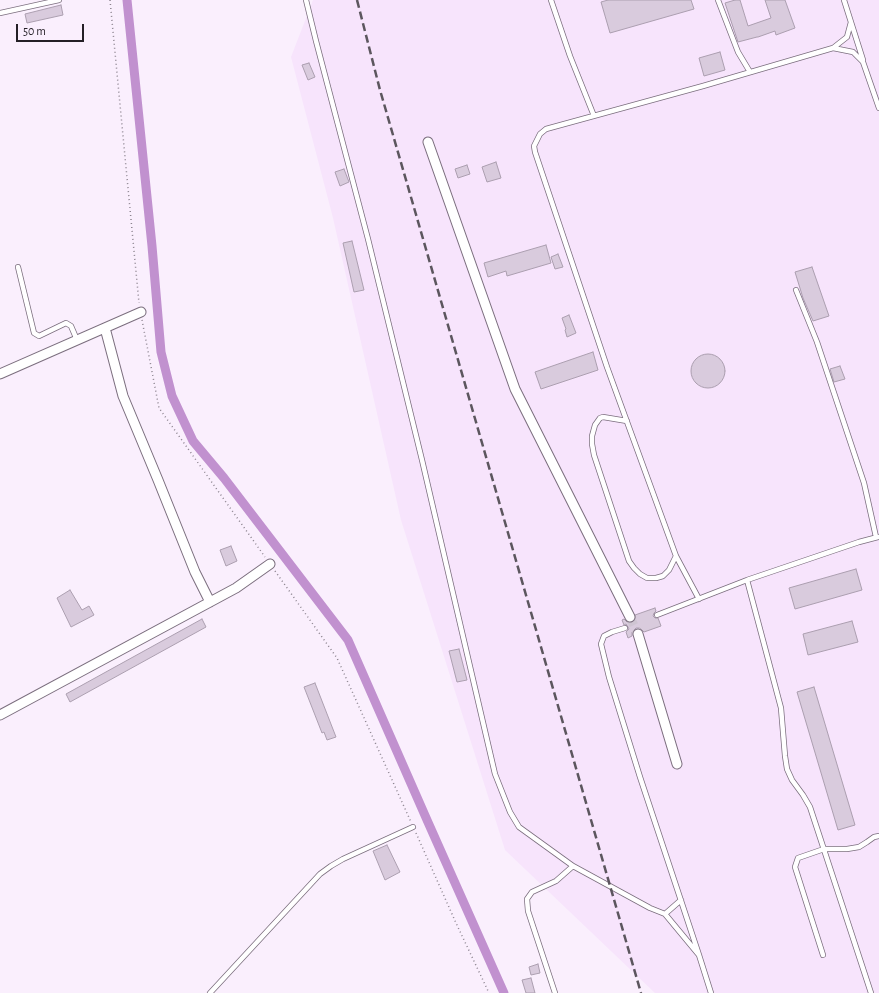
<!DOCTYPE html>
<style>
body{margin:0}
#map{position:relative;width:879px;height:993px;overflow:hidden;background:#faeffd;font-family:"Alegreya Sans",sans-serif}
canvas{display:block}
.scale{position:absolute;left:16px;top:24px;width:68px;height:18px;box-sizing:border-box;border:2px solid #241f26;border-top:0;padding-left:5px;font-size:12px;line-height:14px;white-space:nowrap;color:#241f26;-webkit-text-stroke:3px #faeffd;paint-order:stroke}
</style>
<div id="map">
<canvas width="879" height="993"></canvas>
<div class="scale">50 m</div>
</div>
<script>
const c = document.querySelector('canvas').getContext('2d');
c.lineJoin = 'round';
function fillPath(path, color) {
  c.fillStyle = color;
  c.fill(path, 'evenodd');
}
function toPath(rows) {
  const path = new Path2D();
  for (const r of rows) {
    if (r.length === 3) {
      path.moveTo(r[0] + r[2], r[1]);
      path.arc(r[0], r[1], r[2], 0, 2 * Math.PI);
      continue;
    }
    path.moveTo(r[0], r[1]);
    for (let i = 2; i < r.length; i += 2) path.lineTo(r[i], r[i + 1]);
  }
  return path;
}
function stroke(path, color, width, dash) {
  c.strokeStyle = color;
  c.lineWidth = width;
  c.lineCap = dash ? 'butt' : 'round';
  c.setLineDash(dash || []);
  c.stroke(path);
}
fillPath(toPath([
 [313,0,879,0,879,993,655,993,505,850,401,520,333,218,291,57]
]), '#f7e4fc');
stroke(toPath([
 [127,0,152,246,161,352,172,396,193,441,224,478,348,640,427,820,504,993]
]), '#c191cf', 9);
const building = toPath([
 [608,0,691,0,694,9,610,33,601,2,608,0],
 [735,0,740,0,748,26,771,18,765,0,785,0,795,28,776,35,775,31,758,37,757,37,738,42,725,3,735,0],
 [61,5,63,15,27,23,25,14,61,5],
 [720,52,725,70,704,76,699,58,720,52],
 [309,63,315,77,308,80,302,65,309,63],
 [496,162,501,178,487,182,482,167,496,162],
 [467,165,470,174,458,178,455,169,467,165],
 [344,169,349,182,340,186,335,172,344,169],
 [352,241,364,290,354,292,343,243,352,241],
 [546,245,551,263,507,276,506,271,488,277,484,263,546,245],
 [558,254,563,267,555,269,551,257,558,254],
 [812,267,829,316,813,321,803,298,795,272,812,267],
 [569,315,576,333,567,337,565,330,566,329,562,318,569,315],
 [593,352,598,370,541,389,535,372,593,352],
 [708,371,17],
 [840,366,845,379,834,382,830,369,840,366],
 [231,546,237,561,226,566,220,550,231,546],
 [856,569,862,590,795,609,789,588,856,569],
 [70,590,82,610,89,606,94,615,71,627,57,598,70,590],
 [655,608,656,611,654,613,653,616,655,618,658,618,661,626,644,632,640,628,636,628,632,632,632,636,628,638,626,632,629,629,628,627,626,624,624,625,622,620,624,619,627,622,632,622,635,620,635,615,655,608],
 [202,619,206,627,70,702,66,694,202,619],
 [852,621,858,642,808,655,803,634,852,621],
 [459,649,467,680,457,682,449,651,459,649],
 [315,683,336,737,327,740,324,732,322,733,304,687,315,683],
 [814,687,855,825,838,830,797,692,814,687],
 [387,845,400,872,385,880,373,851,387,845],
 [538,964,540,973,531,975,529,967,538,964],
 [531,978,535,993,526,993,522,980,531,978]
]);
fillPath(building, '#d9cbdd');
stroke(building, '#ac9fb0', 1);
stroke(toPath([
 [630,617,638,634]
]), '#cfc5d2', 9, [9, 4.5]);
const lane = toPath([
 [306,0,316,41,368,239,422,460,495,774,510,812,519,827,573,866,650,908,665,914,699,955],
 [551,0,570,56,594,116],
 [718,0,738,52,750,72],
 [844,0,863,60],
 [0,13,59,0],
 [833,48,847,37,851,22],
 [18,267,34,333,39,336,66,323,71,326,77,340],
 [796,290,817,342,864,483,876,537],
 [627,421,603,417,600,418,595,425,592,436,592,444,594,455,629,561,634,568,640,574,647,578,656,578,663,576,669,570,676,556],
 [747,580,781,708,785,756,787,769,792,780,803,795,810,807,871,993],
 [699,599,676,556,607,367,535,152,534,146,540,134,546,129,703,86,833,48,853,52,863,62,879,108],
 [657,615,747,580,859,542,878,537],
 [625,628,612,632,604,636,601,644,609,677,640,777,699,955,711,993],
 [665,914,681,900],
 [823,955,795,867,798,858,824,849,847,849,859,847,867,842,874,837,879,836],
 [210,993,320,874,331,866,343,859,413,827],
 [555,993,528,911,527,899,532,892,556,881,573,866]
]);
const street = toPath([
 [428,142,515,389,630,617],
 [105,328,123,396,158,480,195,572,210,602],
 [0,374,141,312],
 [638,634,677,764],
 [0,715,236,588,270,564]
]);
stroke(lane, '#7b6e7e', 6);
stroke(street, '#7b6e7e', 11);
stroke(toPath([
 [110,0,139,303],
 [142,320,159,408,265,557],
 [275,571,337,658,411,822],
 [416,833,456,923,489,993]
]), '#8d8590', 1.5, [1, 3]);
stroke(lane, '#fff', 4.5);
stroke(street, '#fff', 9);
stroke(toPath([
 [357,0,380,90,641,993]
]), '#5c565e', 2.5, [8, 4]);
</script>
